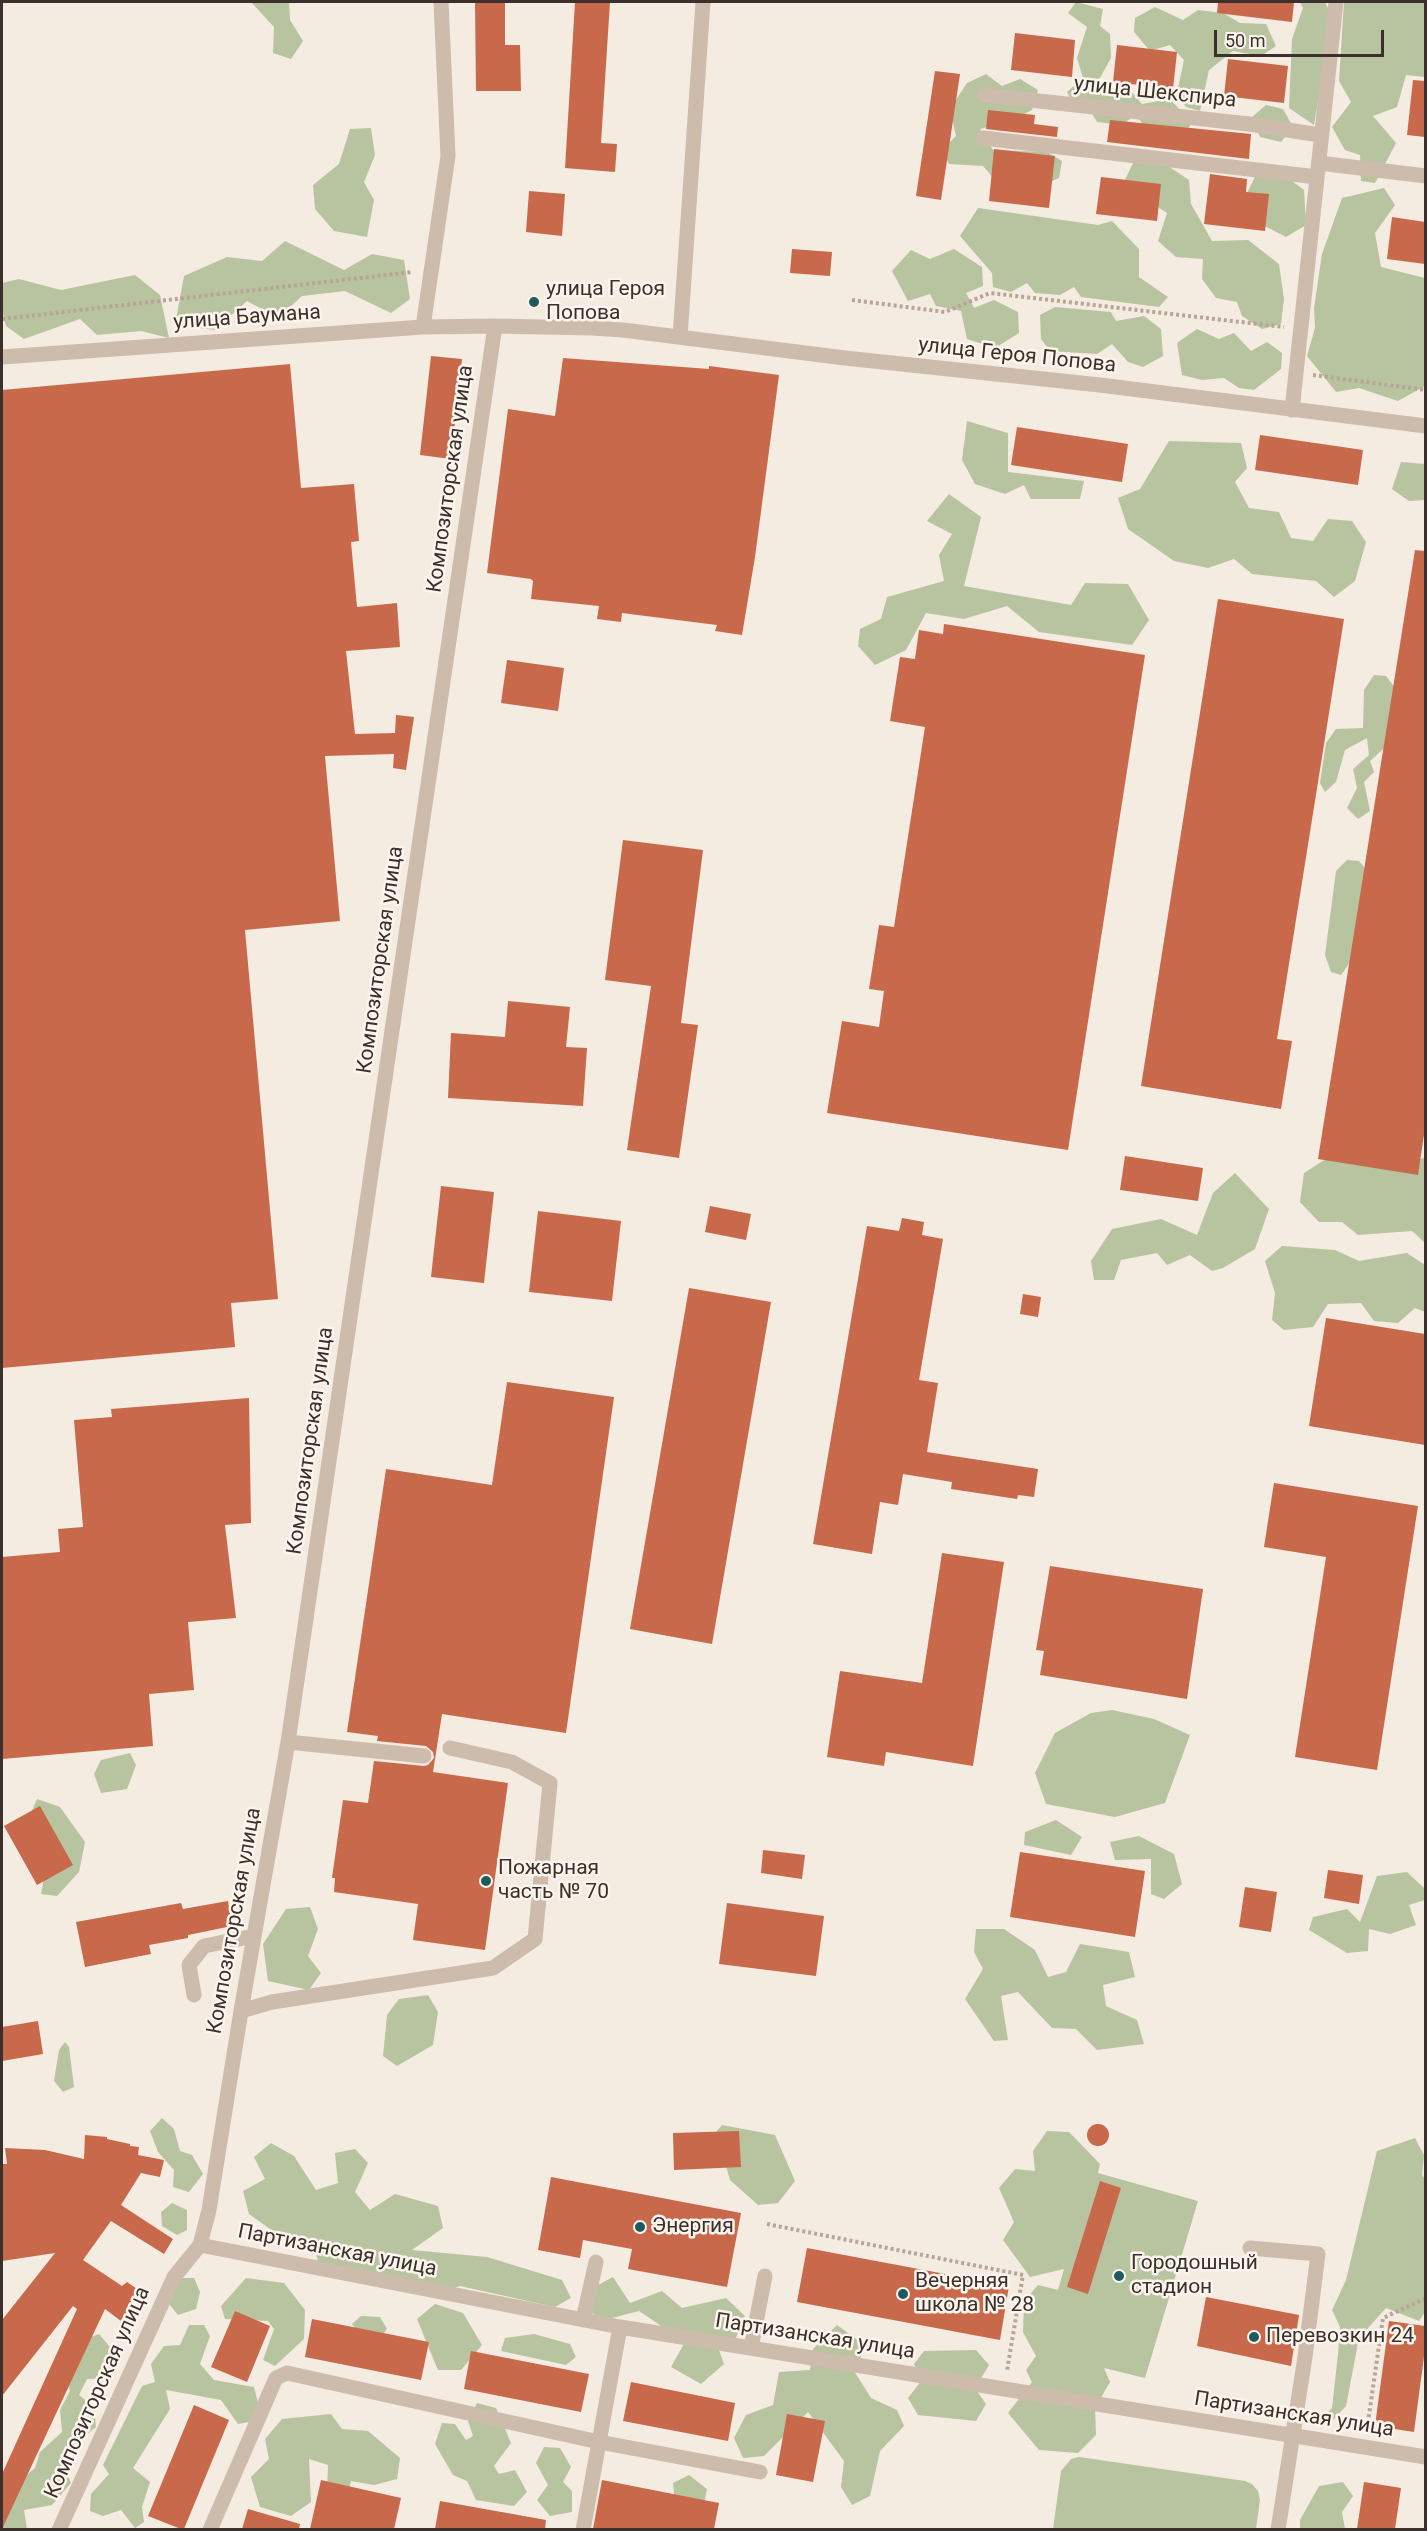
<!DOCTYPE html>
<meta charset="utf-8">
<style>
body{margin:0}
#map{position:relative;width:1427px;height:2531px;overflow:hidden;background:#f4ebe1;font-family:Roboto,sans-serif}
canvas{display:block}
.frame{position:absolute;inset:0;border:3px solid #3b302b;pointer-events:none}
.scale{position:absolute;left:1214px;top:30px;width:170px;height:27px;box-sizing:border-box;border:3px solid #3b302b;border-top:0;padding-left:8px;font-size:18px;line-height:21px;white-space:nowrap;color:#3b302b;-webkit-text-stroke:4px #fbf5ee;paint-order:stroke}
</style>
<div id="map">
<canvas width="1427" height="2531"></canvas>
<div class="frame"></div>
<div class="scale">50 m</div>
</div>
<script>
const c = document.querySelector('canvas').getContext('2d');
c.lineJoin = 'round';
function fillPath(path, color) {
  c.fillStyle = color;
  c.fill(path, 'evenodd');
}
function toPath(rows) {
  const path = new Path2D();
  for (const r of rows) {
    if (r.length === 3) {
      path.moveTo(r[0] + r[2], r[1]);
      path.arc(r[0], r[1], r[2], 0, 2 * Math.PI);
      continue;
    }
    path.moveTo(r[0], r[1]);
    for (let i = 2; i < r.length; i += 2) path.lineTo(r[i], r[i + 1]);
  }
  return path;
}
function stroke(path, color, width, dash) {
  c.strokeStyle = color;
  c.lineWidth = width;
  c.lineCap = dash ? 'butt' : 'round';
  c.setLineDash(dash || []);
  c.stroke(path);
}
function drawText(font, color, halo, rows, align = 'center') {
  c.font = font + ' Roboto,sans-serif';
  c.lineWidth = 5;
  c.setLineDash([]);
  c.textBaseline = 'middle';
  c.strokeStyle = halo;
  c.fillStyle = color;
  for (const [text, x, y, turn = 0] of rows) {
    c.save();
    c.translate(x, y);
    c.rotate((+turn || 0) * Math.PI / 180);
    c.textAlign = isNaN(turn) ? turn : align;
    if (halo) c.strokeText(text, 0, 0);
    c.fillText(text, 0, 0);
    c.restore();
  }
}
fillPath(toPath([
 [251,2,289,2,290,20,303,41,291,59,273,53,274,27],
 [1076,2,1103,9,1100,26,1110,34,1111,58,1095,87,1129,89,1142,104,1170,99,1192,123,1183,136,1153,138,1136,115,1121,125,1097,122,1090,110,1078,112,1067,92,1083,78,1077,58,1087,27,1068,13],
 [1300,2,1325,2,1332,17,1314,125,1289,108,1292,39,1303,8],
 [1344,2,1425,2,1425,77,1406,75,1397,107,1373,116,1396,143,1375,183,1361,181,1360,155,1345,150,1332,127,1351,102,1339,81],
 [1155,7,1183,20,1198,10,1223,13,1240,23,1266,24,1276,46,1261,56,1233,51,1209,70,1200,111,1186,107,1177,93,1184,60,1170,45,1150,51,1134,32,1135,18],
 [986,74,1002,86,1020,79,1038,90,1032,110,1011,121,980,129,993,150,1047,152,1062,161,1059,178,1028,192,1005,191,983,166,949,164,942,150,956,136,950,109,967,83],
 [1266,105,1283,109,1293,127,1281,142,1260,137,1252,117],
 [371,128,375,155,364,182,374,200,367,237,334,231,315,209,313,185,339,164,350,129],
 [1162,162,1189,180,1191,204,1212,241,1248,240,1279,264,1284,299,1281,324,1262,329,1242,316,1237,302,1216,298,1202,279,1203,259,1176,257,1158,241,1167,213,1123,184,1133,163],
 [1277,170,1304,190,1306,225,1286,237,1255,221,1246,195,1256,175],
 [1384,188,1395,205,1375,233,1381,267,1425,278,1425,386,1398,401,1359,388,1336,392,1307,356,1315,328,1314,308,1322,254,1342,198],
 [978,208,1098,225,1112,221,1139,249,1139,277,1168,297,1159,307,1081,297,1074,287,1060,295,1035,293,1027,283,1011,292,993,287,992,273,960,236],
 [285,241,344,270,372,254,404,260,410,299,391,313,345,291,302,296,278,318,247,301,215,330,175,325,184,276,227,257,262,261],
 [954,249,982,267,983,286,966,293,974,308,994,300,1018,312,1019,333,995,348,967,339,961,311,936,306,930,294,908,301,892,271,911,250,930,259],
 [135,275,160,295,169,338,141,331,97,335,80,319,24,339,6,326,2,310,2,283,19,279,61,290],
 [1055,307,1111,312,1116,321,1144,316,1161,329,1163,356,1143,367,1128,362,1112,344,1097,354,1050,351,1041,339,1040,315],
 [1197,329,1219,339,1234,333,1251,351,1267,342,1282,353,1281,369,1254,390,1239,388,1224,378,1202,380,1182,375,1177,343],
 [967,421,1008,433,1008,472,1084,481,1080,499,1031,499,1024,485,1005,494,975,484,962,460],
 [1169,441,1241,443,1247,468,1235,482,1249,508,1279,512,1291,538,1313,541,1328,519,1352,521,1366,542,1355,581,1334,597,1316,581,1252,574,1234,559,1208,568,1174,561,1128,529,1118,498,1140,489],
 [1401,462,1425,464,1425,500,1409,501,1392,489],
 [949,494,981,517,964,586,1071,605,1085,583,1128,584,1149,620,1132,645,1039,632,1007,606,964,619,926,613,906,650,875,665,858,646,860,629,881,619,887,597,944,581,939,555,952,534,927,521],
 [1374,675,1386,676,1399,693,1390,743,1370,761,1374,772,1364,782,1370,811,1358,819,1347,808,1357,788,1353,769,1369,755,1367,738,1345,750,1336,782,1325,792,1320,783,1326,743,1336,729,1363,728,1364,690],
 [1347,860,1359,861,1369,873,1355,955,1341,975,1331,972,1325,955,1336,871],
 [1346,1146,1404,1166,1425,1157,1425,1243,1412,1231,1358,1235,1342,1222,1319,1222,1300,1202,1304,1173],
 [1235,1173,1269,1209,1255,1249,1223,1268,1212,1271,1190,1255,1167,1265,1157,1253,1121,1260,1114,1280,1094,1280,1091,1261,1112,1229,1161,1219,1197,1235,1213,1193],
 [1282,1246,1335,1250,1359,1261,1407,1253,1425,1265,1425,1312,1415,1308,1398,1323,1374,1321,1361,1303,1328,1304,1313,1327,1284,1330,1272,1320,1275,1293,1265,1261],
 [1112,1710,1154,1719,1190,1735,1165,1803,1115,1817,1046,1804,1035,1773,1055,1733,1091,1713],
 [130,1753,136,1765,127,1789,101,1793,94,1774,101,1760],
 [37,1799,60,1807,85,1842,79,1872,57,1896,41,1894,47,1862,28,1820],
 [1056,1820,1082,1837,1071,1855,1024,1845,1025,1832],
 [1139,1836,1174,1854,1182,1884,1164,1899,1151,1894,1151,1859,1115,1860,1110,1842],
 [1407,1872,1425,1889,1425,1900,1409,1905,1416,1925,1390,1934,1369,1929,1368,1951,1347,1953,1309,1930,1313,1917,1347,1909,1360,1922,1377,1876],
 [310,1907,318,1929,308,1956,321,1973,309,1990,268,1981,263,1944,286,1909],
 [976,1929,1004,1929,1035,1950,1048,1977,1066,1972,1080,1944,1129,1952,1135,1977,1103,1985,1106,2006,1137,2020,1144,2044,1097,2050,1076,2029,1052,2028,1018,1992,1001,1996,1008,2040,994,2041,965,1999,983,1969,974,1952],
 [428,1995,438,2012,433,2045,397,2066,383,2056,387,2015,399,1999],
 [65,2042,69,2047,74,2087,63,2092,54,2081,59,2050],
 [162,2118,174,2129,180,2151,192,2155,203,2174,189,2192,173,2187,174,2170,158,2152,150,2131],
 [722,2125,775,2135,795,2181,778,2203,758,2205,730,2180,724,2159,704,2146],
 [1047,2131,1069,2132,1100,2164,1098,2173,1198,2201,1145,2378,1104,2368,1110,2382,1095,2408,1096,2435,1078,2453,1039,2450,1008,2413,1032,2382,1026,2370,1036,2356,1023,2332,1024,2301,1038,2285,1058,2290,1064,2269,1030,2277,1003,2240,1014,2222,999,2188,1015,2169,1035,2171,1033,2151],
 [1415,2138,1424,2155,1422,2175,1426,2180,1425,2312,1419,2321,1386,2308,1359,2338,1346,2406,1330,2423,1322,2418,1332,2408,1338,2354,1340,2327,1332,2310,1346,2280,1377,2151],
 [271,2143,294,2156,316,2190,338,2183,335,2153,355,2149,368,2163,355,2192,370,2210,395,2194,438,2206,443,2228,412,2250,487,2257,562,2280,571,2298,555,2307,460,2286,436,2295,321,2274,314,2245,287,2241,249,2214,243,2191,265,2179,254,2157],
 [172,2203,187,2210,187,2230,177,2235,162,2226,161,2212],
 [613,2277,630,2303,662,2291,682,2308,726,2298,745,2316,735,2340,715,2339,724,2364,701,2384,671,2367,685,2342,639,2311,608,2319,591,2313,596,2286],
 [180,2278,194,2278,200,2292,196,2309,178,2315,166,2300],
 [246,2278,284,2283,305,2310,304,2339,275,2366,263,2360,274,2329,268,2321,225,2319,221,2306],
 [435,2304,463,2313,482,2345,461,2370,438,2370,417,2319],
 [361,2316,380,2317,387,2329,378,2341,363,2338,352,2324],
 [189,2325,204,2325,210,2336,200,2364,214,2380,254,2387,258,2403,249,2422,238,2424,221,2400,166,2390,170,2409,133,2468,150,2482,142,2507,144,2522,135,2528,121,2510,103,2516,90,2511,91,2494,109,2474,103,2465,142,2386,155,2382,151,2364,164,2346,180,2345],
 [837,2325,866,2346,854,2371,871,2398,897,2410,904,2426,880,2451,870,2496,852,2505,841,2487,844,2461,808,2412,764,2456,743,2458,734,2438,746,2415,773,2405,779,2372,810,2370,813,2349],
 [99,2334,116,2354,108,2378,87,2379,79,2395,94,2407,96,2427,60,2455,71,2483,52,2505,24,2510,27,2529,2,2530,13,2487,35,2468,40,2452,62,2432,60,2410,70,2391,66,2374,83,2340],
 [534,2334,570,2344,576,2357,566,2365,501,2351,505,2338],
 [976,2350,989,2365,975,2388,986,2404,976,2421,918,2415,908,2398,921,2381,914,2364,924,2351],
 [477,2403,496,2408,511,2443,494,2466,499,2474,515,2470,527,2492,514,2506,476,2500,467,2481,453,2475,435,2444,442,2423,455,2424,466,2440,473,2436,468,2421],
 [331,2414,342,2429,368,2431,400,2458,397,2479,374,2485,351,2481,348,2495,327,2492,328,2465,309,2459,311,2502,291,2516,260,2507,251,2477,269,2459,265,2439,282,2419],
 [544,2447,560,2448,571,2467,563,2482,572,2491,572,2512,550,2516,537,2500,548,2485,536,2463],
 [1079,2457,1245,2481,1252,2484,1258,2491,1260,2500,1256,2529,1053,2529,1061,2471,1071,2459],
 [689,2475,707,2489,701,2518,685,2529,663,2528,675,2504,673,2483],
 [1343,2482,1353,2496,1342,2512,1345,2529,1300,2529,1300,2520,1319,2486]
]), '#b8c4a0');
fillPath(toPath([
 [475,2,505,2,505,45,520,45,521,91,476,91],
 [575,2,610,2,601,143,617,144,615,172,565,168],
 [1218,2,1294,2,1292,22,1217,13],
 [1015,33,1075,40,1072,77,1011,70],
 [1117,45,1177,52,1173,89,1113,82],
 [1228,59,1288,66,1284,103,1224,96],
 [935,71,960,74,941,200,916,196],
 [1413,80,1425,81,1425,137,1407,135],
 [988,110,1035,115,1034,124,1058,127,1057,137,986,129],
 [1110,120,1251,134,1249,159,1107,142],
 [994,149,1055,156,1049,208,989,201],
 [1210,174,1247,179,1246,192,1269,194,1265,231,1204,224],
 [1101,177,1161,184,1157,221,1096,214],
 [529,191,565,194,562,236,526,232],
 [1392,217,1425,222,1425,264,1387,259],
 [792,249,832,252,830,276,790,273],
 [431,356,462,359,451,459,420,455],
 [563,358,709,369,709,366,779,375,755,557,742,635,715,631,717,625,622,613,621,622,597,619,599,606,531,599,533,581,531,579,487,573,508,409,555,416],
 [290,364,301,488,354,484,359,541,351,542,357,607,397,603,400,647,346,651,355,734,395,733,396,715,414,717,406,770,393,768,394,754,325,756,340,921,245,930,278,1299,231,1303,235,1347,2,1368,2,390],
 [1017,427,1128,444,1122,482,1011,465],
 [1260,435,1363,450,1358,485,1255,470],
 [1415,550,1425,551,1425,1128,1418,1175,1318,1159],
 [1218,599,1344,619,1277,1039,1292,1041,1281,1109,1141,1086],
 [944,624,1145,655,1068,1150,827,1113,842,1021,879,1027,884,991,869,989,879,925,894,927,925,727,890,721,900,657,915,659,919,630,943,634],
 [507,660,564,668,558,711,501,703],
 [623,840,703,850,681,1023,698,1025,679,1158,627,1150,651,986,605,980],
 [508,1001,570,1007,566,1047,587,1048,583,1106,448,1098,451,1033,505,1037],
 [1125,1156,1203,1168,1198,1201,1120,1190],
 [441,1186,494,1192,484,1283,431,1277],
 [710,1206,751,1214,746,1240,705,1232],
 [538,1211,621,1221,612,1301,529,1292],
 [902,1218,924,1222,922,1235,943,1239,919,1380,938,1383,927,1452,1038,1469,1034,1497,1018,1495,1017,1499,951,1489,952,1482,903,1474,898,1505,880,1502,872,1554,813,1544,867,1226,899,1231],
 [689,1288,771,1302,712,1644,630,1629],
 [1023,1294,1041,1297,1038,1317,1020,1314],
 [1326,1318,1425,1334,1425,1445,1309,1426],
 [507,1382,614,1397,566,1733,442,1714,433,1772,508,1783,485,1950,413,1940,418,1904,334,1892,335,1878,332,1878,343,1800,368,1803,374,1761,424,1766,428,1765,434,1758,433,1752,426,1746,377,1741,378,1736,347,1732,386,1469,492,1485],
 [249,1398,251,1523,225,1525,236,1618,188,1622,194,1690,149,1694,153,1746,2,1759,2,1557,60,1552,58,1529,83,1527,74,1420,112,1417,111,1409],
 [1274,1483,1418,1506,1377,1770,1295,1757,1326,1557,1264,1547],
 [942,1553,1004,1562,973,1766,886,1752,884,1766,827,1757,840,1671,922,1683],
 [1050,1566,1203,1589,1187,1699,1040,1675,1044,1651,1036,1650],
 [40,1806,73,1865,37,1885,4,1826],
 [763,1850,805,1855,802,1879,761,1873],
 [1020,1852,1145,1871,1135,1937,1010,1917],
 [1328,1870,1363,1875,1359,1904,1324,1898],
 [1245,1887,1277,1892,1271,1932,1239,1927],
 [228,1901,232,1926,188,1935,188,1938,149,1945,151,1954,85,1967,76,1922,181,1903,183,1909],
 [727,1903,824,1916,816,1976,719,1964],
 [38,2021,43,2054,2,2061,2,2027],
 [1098,2135,11],
 [739,2131,741,2167,674,2170,673,2133],
 [85,2135,107,2137,107,2139,130,2144,130,2146,139,2147,138,2155,164,2160,160,2177,141,2173,121,2205,173,2239,164,2254,111,2221,83,2260,122,2286,127,2282,140,2291,121,2321,105,2309,2,2529,2,2474,77,2309,73,2306,2,2396,2,2320,55,2253,2,2261,2,2164,7,2164,5,2148,45,2150,84,2159],
 [551,2177,741,2213,727,2287,628,2269,632,2249,583,2240,580,2258,538,2250],
 [1100,2181,1121,2188,1088,2294,1067,2287],
 [807,2248,1009,2286,1000,2340,797,2302],
 [1206,2297,1299,2315,1291,2366,1197,2346],
 [235,2311,270,2326,247,2382,211,2367],
 [312,2319,429,2342,421,2380,305,2357],
 [1389,2321,1425,2326,1425,2349,1414,2432,1375,2426],
 [471,2351,589,2374,581,2412,464,2389],
 [631,2382,735,2403,728,2441,623,2421],
 [194,2405,229,2420,184,2529,181,2529,148,2516],
 [787,2414,825,2421,813,2482,776,2475],
 [321,2480,401,2498,394,2529,310,2529],
 [602,2480,719,2503,714,2529,593,2529],
 [1364,2482,1401,2488,1395,2529,1357,2529],
 [440,2501,546,2520,545,2529,435,2529],
 [248,2509,300,2524,299,2529,242,2529]
]), '#c8694b');
stroke(toPath([
 [852,300,945,312,990,293,1284,327],
 [2,319,412,272],
 [1313,375,1426,390],
 [767,2224,1023,2275,1007,2371],
 [1367,2429,1383,2318,1426,2298]
]), '#b9a596', 4, [3, 3]);
stroke(toPath([
 [984,95,1249,124,1320,135],
 [983,138,1317,177],
 [1319,163,1426,176],
 [423,327,448,156,441,2],
 [680,337,703,2],
 [2,357,423,327,495,326,592,328,623,330,845,358,1100,385,1426,426],
 [1292,410,1336,2],
 [288,1742,424,1756],
 [194,1995,189,1965,204,1946,254,1936],
 [241,2011,272,2002,493,1968,535,1939,550,1783,512,1762,450,1748],
 [200,2245,620,2327,1426,2457],
 [1250,2248,1318,2254,1305,2357,1278,2530],
 [583,2320,596,2262],
 [751,2348,765,2276],
 [59,2530,174,2277,200,2245,209,2210,241,2011,288,1742,495,326],
 [210,2530,276,2378,287,2373,599,2442,760,2472],
 [583,2530,620,2327]
]), '#cdbbac', 15);
for (const [x, y, r, color] of [
 [534,302,6,"#1f5a5e"],
 [486,1881,6,"#1f5a5e"],
 [640,2227,6,"#1f5a5e"],
 [1119,2276,6,"#1f5a5e"],
 [903,2294,6,"#1f5a5e"],
 [1254,2337,6,"#1f5a5e"]
]) {
  const dot = new Path2D();
  dot.arc(x, y, r, 0, 2 * Math.PI);
  c.fillStyle = color;
  c.fill(dot);
  stroke(dot, '#fbf5ee', 2);
}
drawText('21px', '#3b302b', '#fbf5ee', [
 ["улица Шекспира",1155,93,6],
 ["улица Баумана",247,318,-4],
 ["улица Героя Попова",1017,356,6],
 ["Композиторская улица",451,479,-82],
 ["Композиторская улица",381,960,-82],
 ["Композиторская улица",311,1441,-82],
 ["Композиторская улица",235,1921,-80],
 ["Партизанская улица",337,2251,11],
 ["Партизанская улица",815,2337,9],
 ["Композиторская улица",98,2393,-66],
 ["Партизанская улица",1294,2415,9]
]);
drawText('21px', '#3b302b', '#fbf5ee', [
 ["улица Героя",546,290],
 ["Попова",546,314],
 ["Пожарная",498,1869],
 ["часть № 70",498,1893],
 ["Энергия",652,2227],
 ["Городошный",1131,2264],
 ["стадион",1131,2288],
 ["Вечерняя",915,2282],
 ["школа № 28",915,2306],
 ["Перевозкин 24",1266,2337]
], 'left');
</script>
